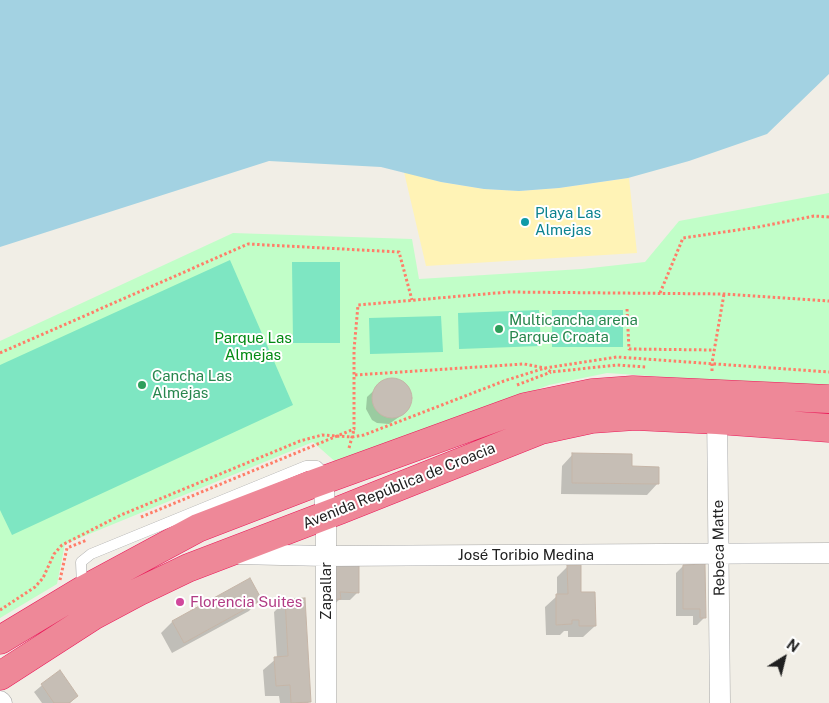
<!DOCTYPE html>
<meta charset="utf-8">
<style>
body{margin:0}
#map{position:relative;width:829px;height:703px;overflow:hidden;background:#f1eee6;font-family:"Public Sans",sans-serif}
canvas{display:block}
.north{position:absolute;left:759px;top:633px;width:50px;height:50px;-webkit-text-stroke:4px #fff;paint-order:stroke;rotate:36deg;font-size:14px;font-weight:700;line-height:20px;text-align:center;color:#202020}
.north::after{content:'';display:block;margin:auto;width:18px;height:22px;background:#202020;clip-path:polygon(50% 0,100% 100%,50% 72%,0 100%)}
</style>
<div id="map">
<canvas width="829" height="703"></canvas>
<div class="north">N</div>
</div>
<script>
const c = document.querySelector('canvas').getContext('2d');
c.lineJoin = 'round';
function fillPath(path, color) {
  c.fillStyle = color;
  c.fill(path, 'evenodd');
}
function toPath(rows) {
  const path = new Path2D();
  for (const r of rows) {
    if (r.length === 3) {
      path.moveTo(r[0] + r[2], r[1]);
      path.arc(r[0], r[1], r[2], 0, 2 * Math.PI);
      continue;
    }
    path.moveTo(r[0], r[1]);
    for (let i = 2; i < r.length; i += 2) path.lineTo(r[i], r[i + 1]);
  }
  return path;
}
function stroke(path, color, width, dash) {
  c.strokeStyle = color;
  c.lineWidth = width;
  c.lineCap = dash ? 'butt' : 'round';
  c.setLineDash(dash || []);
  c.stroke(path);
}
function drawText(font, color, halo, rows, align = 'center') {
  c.font = font + ' "Public Sans",sans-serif';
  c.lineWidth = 4;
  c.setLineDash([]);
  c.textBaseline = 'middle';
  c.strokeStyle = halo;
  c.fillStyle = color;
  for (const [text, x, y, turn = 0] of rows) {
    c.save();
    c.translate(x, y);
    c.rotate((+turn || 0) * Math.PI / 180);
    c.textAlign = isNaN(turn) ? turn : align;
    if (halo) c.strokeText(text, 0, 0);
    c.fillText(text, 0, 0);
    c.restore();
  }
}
fillPath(toPath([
 [404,172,441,182,484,189,519,191,559,188,629,178,637,253,426,266]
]), '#fff3b6');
fillPath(toPath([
 [829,193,829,388,607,373,549,385,339,465,313,442,65,544,57,584,0,618,0,341,233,233,412,239,419,279,582,269,645,262,679,221]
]), '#c1fec8');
fillPath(toPath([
 [230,260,293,405,12,535,0,510,0,365],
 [292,262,340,262,340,343,293,343],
 [539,310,541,346,459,349,458,313],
 [552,310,623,310,623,347,552,347],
 [441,316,443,352,370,354,369,318]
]), '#7ee6c2');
fillPath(toPath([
 [0,0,829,0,829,74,767,134,689,161,628,178,559,188,519,191,484,189,441,182,381,167,269,161,0,247]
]), '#a3d2e2');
fillPath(toPath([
 [397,380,407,386,409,392,410,404,399,417,389,424,377,423,372,420,366,409,367,397,384,381],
 [573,454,631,468,658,483,647,495,561,494,562,466],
 [358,562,358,592,350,600,339,600,332,606,323,607],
 [568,566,595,626,583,637,568,637,568,631,564,631,560,635,546,635,545,607,557,596,557,577],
 [683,566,705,617,697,625,693,625,693,616,676,616,676,573],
 [249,580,260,599,249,611,172,653,161,633,172,622],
 [285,601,310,701,308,703,280,703,279,696,265,696,263,670,277,658,274,612],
 [59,671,77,696,70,703,42,703,34,692]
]), '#0003');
const building = toPath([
 [392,398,20],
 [572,453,632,454,632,466,659,467,659,484,572,483,572,453],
 [331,560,359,561,359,593,340,592,341,599,330,600,331,560],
 [705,564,706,618,700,618,700,609,683,609,683,565,705,564],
 [567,565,581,565,581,592,595,592,596,626,579,626,579,620,572,620,572,624,556,625,556,594,568,594,567,565],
 [250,578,262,600,184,643,172,621,250,578],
 [305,598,311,702,291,703,290,685,276,686,274,657,288,656,285,599,305,598],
 [60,670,78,696,69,703,54,703,41,684,60,670]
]);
fillPath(building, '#c6beb5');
stroke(building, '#c5b5a7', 1);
const lane = toPath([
 [82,587,81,562,91,554,306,466,317,466,320,469,323,479]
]);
const street = toPath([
 [717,408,720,703],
 [323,480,326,516,326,703],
 [236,554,326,556,829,553],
 [0,701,2,703]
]);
const highway = toPath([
 [0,640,83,590,198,528,310,485,525,407,592,393,633,390,829,399],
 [0,676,93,616,138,592,188,568,340,510,541,430,592,419,635,416,717,420,829,428]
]);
stroke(lane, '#a7a7a7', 11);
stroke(street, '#a7a7a7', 21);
stroke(highway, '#ea1959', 29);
stroke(toPath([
 [660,293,683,238,758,227,814,216,829,217],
 [627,309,629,349,714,350],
 [0,353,248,244,399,252,412,300],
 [712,371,712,363,724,294],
 [355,375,524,364,545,368,551,372,617,365,646,367],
 [517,385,551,372],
 [349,448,354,430],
 [141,517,354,429,354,350,358,305,508,292,724,294,829,301],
 [60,580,67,548,87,540],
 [0,610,35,587,43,578,54,554,62,545,121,515,300,441,322,435,352,437,364,435,504,381,545,368,617,357,829,372]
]), '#ff7e69', 3, [2.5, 2.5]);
stroke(lane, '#fff', 10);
stroke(street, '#fff', 20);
stroke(highway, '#ee8898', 28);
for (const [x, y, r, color] of [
 [525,222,5,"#0f9aa8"],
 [499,329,5,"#2e9e5b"],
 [142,385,5,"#2e9e5b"],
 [180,602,5,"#d1479c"]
]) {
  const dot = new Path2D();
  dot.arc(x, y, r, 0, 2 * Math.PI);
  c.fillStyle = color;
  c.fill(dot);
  stroke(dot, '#fff', 2);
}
drawText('15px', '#0d838f', '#fff', [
 ["Playa Las",535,213],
 ["Almejas",535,230]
], 'left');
drawText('15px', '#27864d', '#fff', [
 ["Multicancha arena",509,320],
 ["Parque Croata",509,337],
 ["Cancha Las",152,376],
 ["Almejas",152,393]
], 'left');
drawText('15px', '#038a13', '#fff', [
 ["Parque Las",253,338],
 ["Almejas",253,355]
]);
drawText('15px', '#202020', '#fff', [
 ["Avenida República de Croacia",399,486,-22],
 ["Rebeca Matte",719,548,-91],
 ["José Toribio Medina",526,555],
 ["Zapallar",326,591,-90]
]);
drawText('15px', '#b23c85', '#fff', [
 ["Florencia Suites",190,602]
], 'left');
</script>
